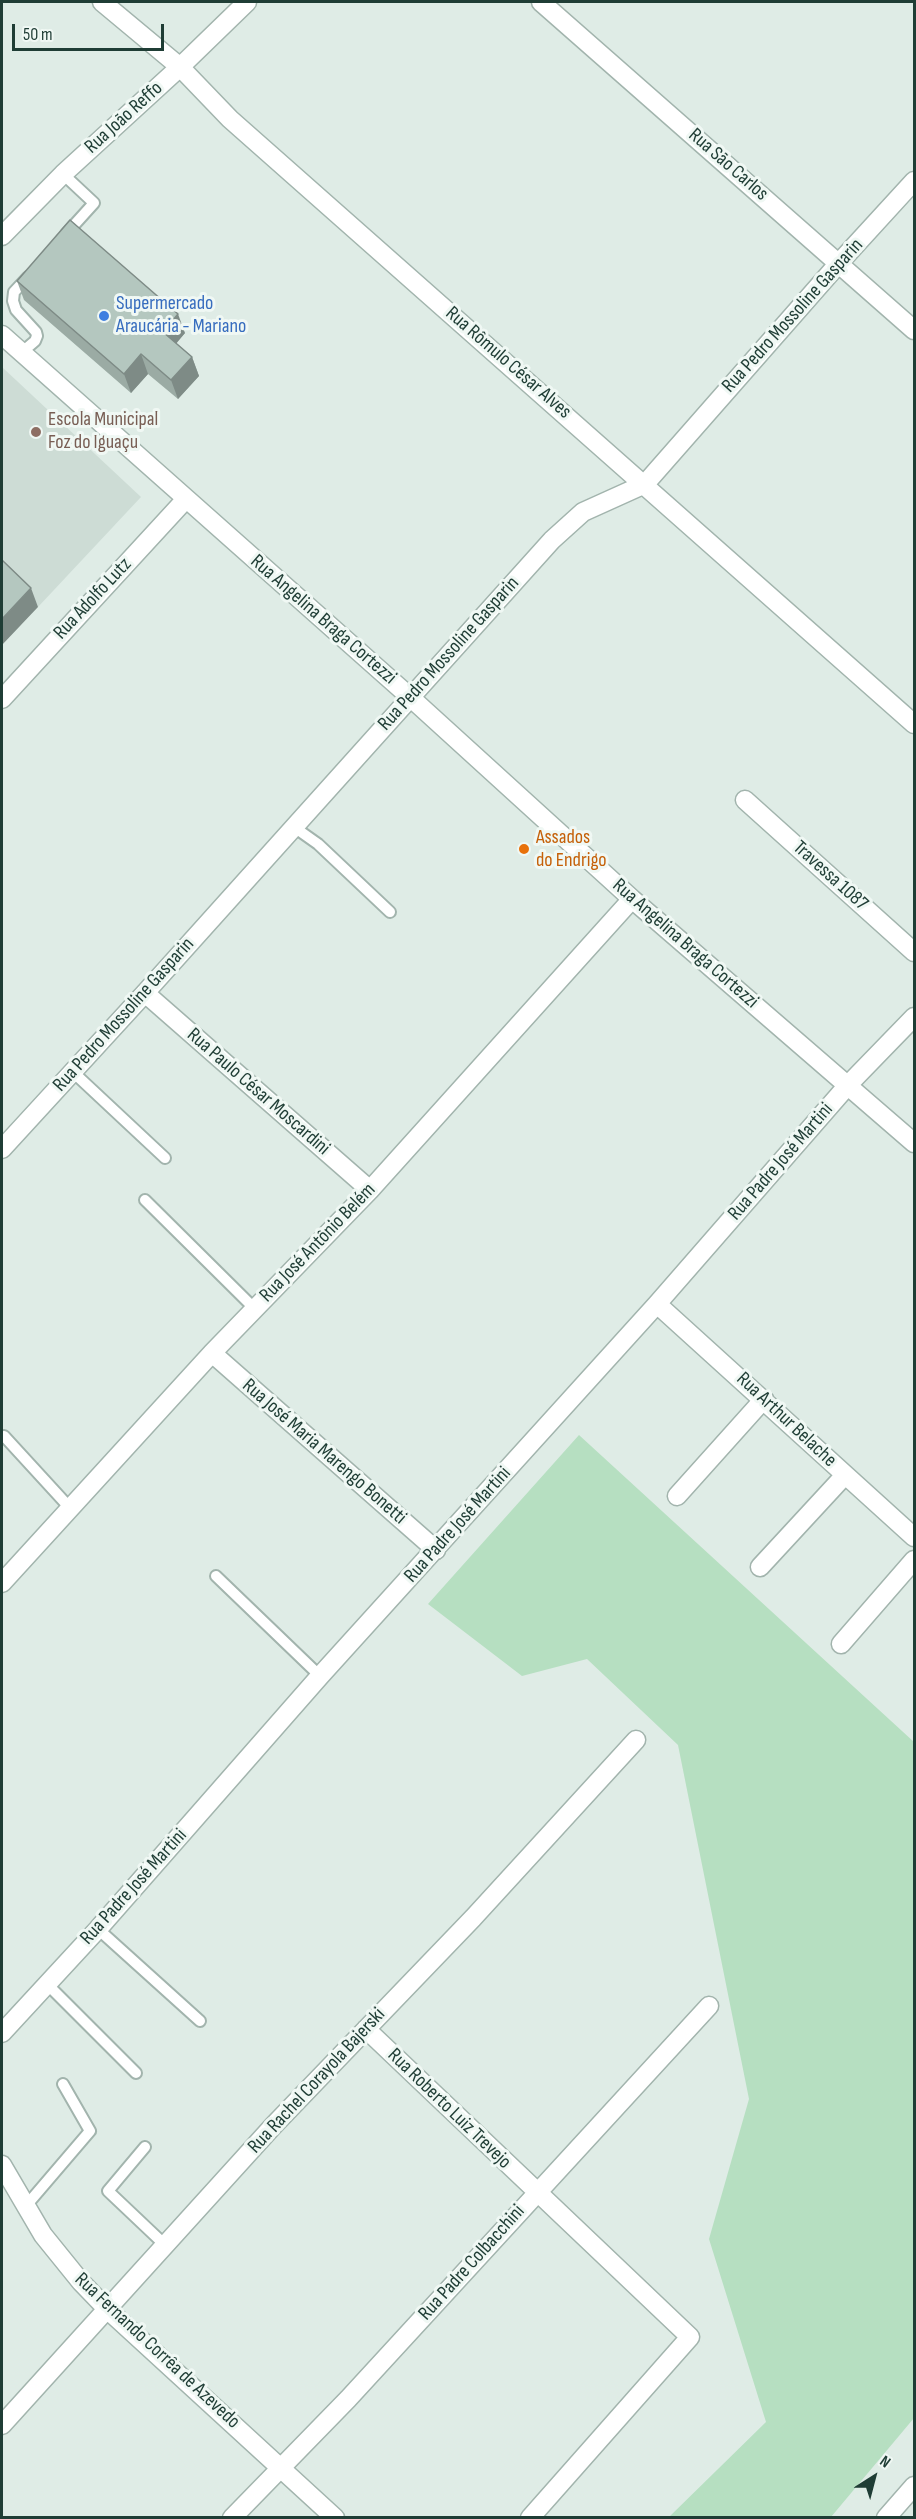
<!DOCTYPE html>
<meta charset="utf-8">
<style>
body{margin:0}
#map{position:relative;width:916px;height:2519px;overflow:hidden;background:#dfece6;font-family:"Sofia Sans Condensed",sans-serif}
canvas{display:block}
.frame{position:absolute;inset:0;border:3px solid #1f3d35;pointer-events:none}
.north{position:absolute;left:844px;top:2447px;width:60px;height:60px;-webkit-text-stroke:4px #f0f8f4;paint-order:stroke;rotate:36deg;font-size:16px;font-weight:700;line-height:24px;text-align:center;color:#1f3d35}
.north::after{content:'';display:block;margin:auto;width:21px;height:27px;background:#1f3d35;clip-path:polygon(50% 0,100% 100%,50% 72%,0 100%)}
.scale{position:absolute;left:12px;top:24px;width:152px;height:27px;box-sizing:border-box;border:3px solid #1f3d35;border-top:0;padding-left:8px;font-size:18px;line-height:21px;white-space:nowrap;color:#1f3d35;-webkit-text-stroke:4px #f0f8f4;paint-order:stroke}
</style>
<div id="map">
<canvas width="916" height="2519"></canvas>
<div class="frame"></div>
<div class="north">N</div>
<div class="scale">50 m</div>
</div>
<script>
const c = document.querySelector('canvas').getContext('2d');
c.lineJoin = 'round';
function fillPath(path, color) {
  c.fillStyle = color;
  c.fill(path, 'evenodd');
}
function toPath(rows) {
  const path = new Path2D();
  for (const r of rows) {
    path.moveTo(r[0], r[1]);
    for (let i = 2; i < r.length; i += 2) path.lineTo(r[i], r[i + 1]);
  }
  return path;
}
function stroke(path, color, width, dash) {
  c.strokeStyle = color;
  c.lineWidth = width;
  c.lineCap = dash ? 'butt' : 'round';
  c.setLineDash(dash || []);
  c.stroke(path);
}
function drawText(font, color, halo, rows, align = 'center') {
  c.font = font + ' "Sofia Sans Condensed",sans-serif';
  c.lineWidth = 6;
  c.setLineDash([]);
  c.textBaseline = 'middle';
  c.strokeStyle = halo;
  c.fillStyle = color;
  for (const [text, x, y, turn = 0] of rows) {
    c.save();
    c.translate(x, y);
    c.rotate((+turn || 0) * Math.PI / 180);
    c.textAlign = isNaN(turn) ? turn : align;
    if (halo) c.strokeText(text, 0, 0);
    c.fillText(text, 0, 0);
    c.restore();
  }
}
fillPath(toPath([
 [2,367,141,497,38,607,2,572]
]), '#cddcd5');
fillPath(toPath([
 [579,1435,914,1742,914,2418,831,2517,669,2517,766,2422,709,2239,749,2099,678,1745,587,1659,522,1676,428,1604]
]), '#b6dfc1');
const service = toPath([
 [63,174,94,203,66,234],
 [21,353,35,341,37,336,36,332,16,310,13,301,14,292,28,277],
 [294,827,318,844,390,912],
 [73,1072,165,1158],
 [145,1200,255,1309],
 [4,1436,70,1508],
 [216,1576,320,1676],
 [98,1929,200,2021],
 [47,1984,136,2073],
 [145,2147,108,2191,165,2245],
 [25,2207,90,2131,63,2084]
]);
const minor = toPath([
 [102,2,180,67,230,119,914,724],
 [541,2,914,330],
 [2,236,63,174,180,67,247,2],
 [2,335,410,697,632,899,914,1143],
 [2,699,185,500],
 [745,800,914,952],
 [145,993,370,1190],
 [2,1149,145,993,552,540,583,512,645,484,839,263,914,181],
 [657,1304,914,1537],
 [212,1353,436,1550],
 [677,1496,764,1399],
 [760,1567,845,1475],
 [2,1583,212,1353,370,1190,632,899],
 [841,1644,914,1560],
 [366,2029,690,2337,530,2518],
 [2,2033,98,1929,320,1676,657,1304,848,1085,914,1017],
 [2,2165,43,2235,81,2282,107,2309,335,2518],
 [2,2425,273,2126,473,1918,636,1740],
 [232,2518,348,2399,709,2006],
 [886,2518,914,2486]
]);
stroke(service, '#a2b4ad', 14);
stroke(minor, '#a2b4ad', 21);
stroke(service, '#fff', 10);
stroke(minor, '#fff', 18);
fillPath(toPath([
 [17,281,185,333,176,343,192,357,199,376,178,399,148,374,131,393,24,300]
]), '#9baba4');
fillPath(toPath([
 [178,314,185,333,170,351,163,332],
 [141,354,148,374,131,393,124,374],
 [192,357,199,376,178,399,171,380],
 [31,588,38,607,2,645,2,619]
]), '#7e8b86');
const building = toPath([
 [70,220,178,314,163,332,192,357,171,380,141,354,124,374,17,281,70,220],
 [2,560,31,588,2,619,2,560]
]);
fillPath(building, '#b4c7bf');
stroke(building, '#7e8b86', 1.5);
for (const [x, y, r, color] of [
 [104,316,6,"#3f7fe0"],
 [36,432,6,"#8d6e63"],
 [524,849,6,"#e8710a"]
]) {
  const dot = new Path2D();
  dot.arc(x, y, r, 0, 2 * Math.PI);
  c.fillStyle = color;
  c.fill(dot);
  stroke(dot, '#f0f8f4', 2);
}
drawText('20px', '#1f3d35', '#f0f8f4', [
 ["Rua João Reffo",124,118,-42],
 ["Rua São Carlos",728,165,41],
 ["Rua Pedro Mossoline Gasparin",793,316,-48],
 ["Rua Rômulo César Alves",508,363,41],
 ["Rua Adolfo Lutz",93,599,-47],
 ["Rua Angelina Braga Cortezzi",323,620,41],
 ["Rua Pedro Mossoline Gasparin",449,654,-48],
 ["Travessa 1087",830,876,42],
 ["Rua Angelina Braga Cortezzi",685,944,41],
 ["Rua Pedro Mossoline Gasparin",124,1015,-48],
 ["Rua Paulo César Moscardini",258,1092,41],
 ["Rua Padre José Martini",781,1162,-49],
 ["Rua José Antônio Belém",318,1243,-46],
 ["Rua Arthur Belache",786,1420,43],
 ["Rua José Maria Marengo Bonetti",324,1452,41],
 ["Rua Padre José Martini",458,1525,-48],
 ["Rua Padre José Martini",134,1887,-48],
 ["Rua Rachel Corayola Bajerski",317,2081,-47],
 ["Rua Roberto Luiz Trevejo",449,2109,44],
 ["Rua Padre Colbacchini",472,2263,-48],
 ["Rua Fernando Corrêa de Azevedo",157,2351,43]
]);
drawText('20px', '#366cbe', '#f0f8f4', [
 ["Supermercado",116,304],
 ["Araucária - Mariano",116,327]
], 'left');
drawText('20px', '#785e54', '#f0f8f4', [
 ["Escola Municipal",48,420],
 ["Foz do Iguaçu",48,443]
], 'left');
drawText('20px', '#c56008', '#f0f8f4', [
 ["Assados",536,838],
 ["do Endrigo",536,861]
], 'left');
</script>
